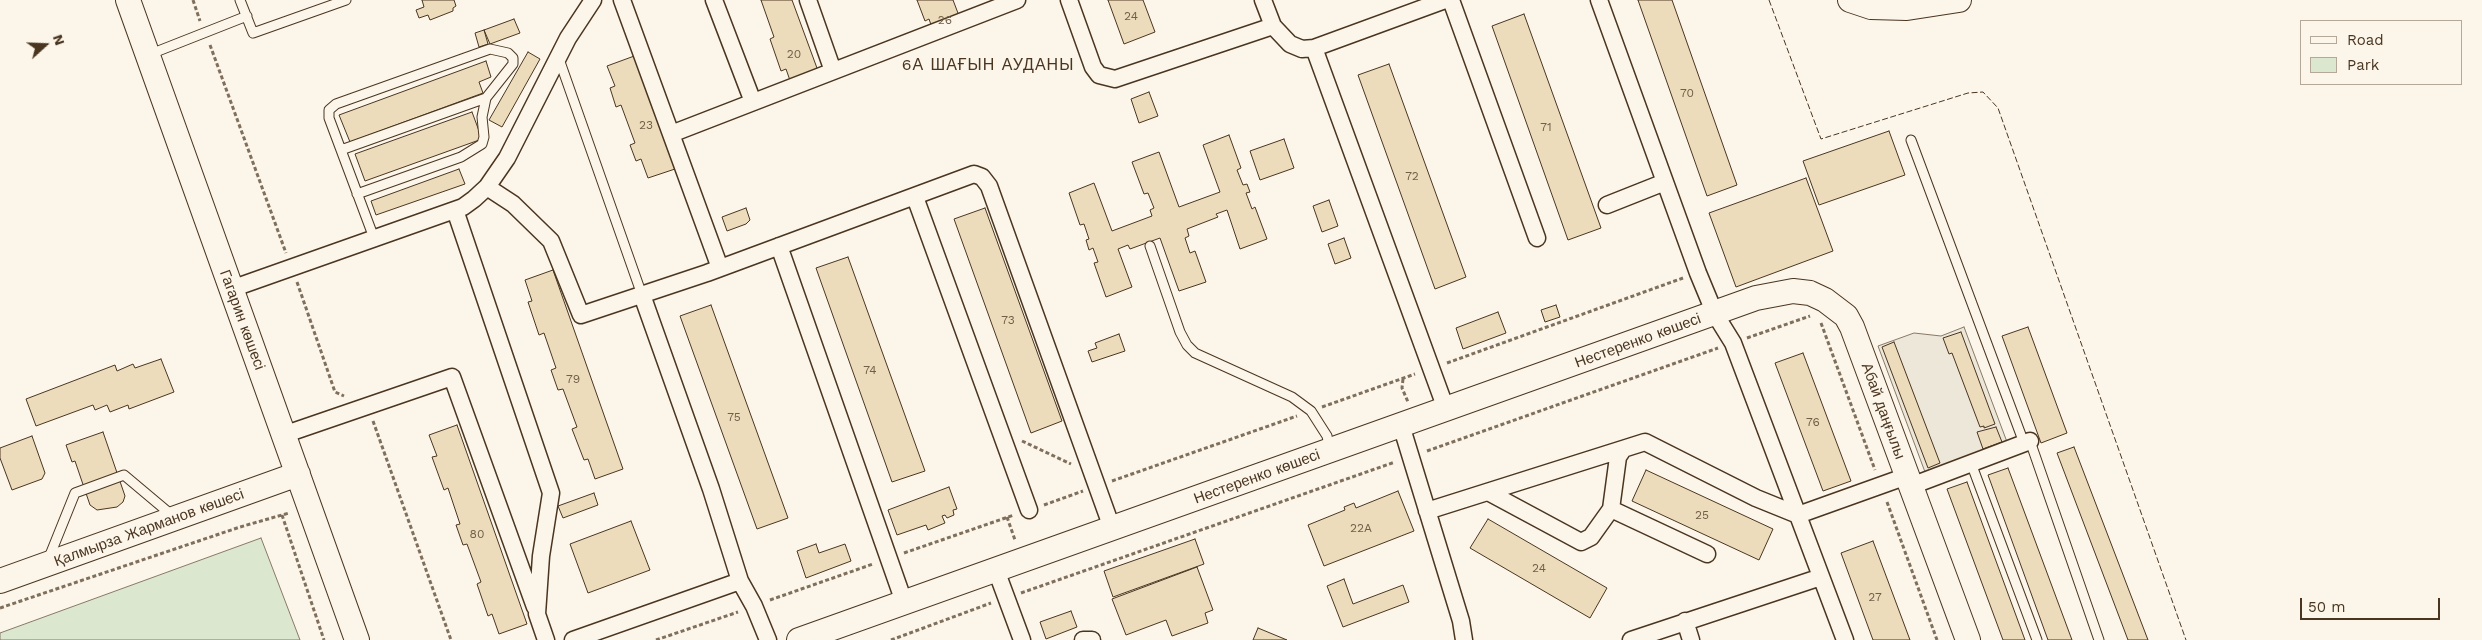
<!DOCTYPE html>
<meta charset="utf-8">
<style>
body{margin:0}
#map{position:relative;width:2482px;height:640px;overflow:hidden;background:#fbf6e9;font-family:"Work Sans",sans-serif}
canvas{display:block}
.legend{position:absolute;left:2300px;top:20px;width:162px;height:65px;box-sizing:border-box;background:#fbf6e9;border:1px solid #b4a999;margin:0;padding:6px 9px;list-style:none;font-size:15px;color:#4a3520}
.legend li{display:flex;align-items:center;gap:10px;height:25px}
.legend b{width:25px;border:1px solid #b4a999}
.north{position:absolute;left:20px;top:20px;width:50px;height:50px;-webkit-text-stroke:4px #fbf6e9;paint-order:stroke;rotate:70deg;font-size:14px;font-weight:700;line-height:20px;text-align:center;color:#4a3520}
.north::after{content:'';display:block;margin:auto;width:18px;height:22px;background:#4a3520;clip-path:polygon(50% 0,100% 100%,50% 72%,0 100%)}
.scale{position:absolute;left:2300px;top:598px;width:140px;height:22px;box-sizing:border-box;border:2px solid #4a3520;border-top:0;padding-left:6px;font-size:15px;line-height:18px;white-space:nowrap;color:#4a3520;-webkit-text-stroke:4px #fbf6e9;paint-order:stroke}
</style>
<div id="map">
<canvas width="2482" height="640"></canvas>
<ul class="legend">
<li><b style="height:6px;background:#fbf6e9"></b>Road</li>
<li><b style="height:14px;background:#dce7d0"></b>Park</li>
</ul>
<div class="north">N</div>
<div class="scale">50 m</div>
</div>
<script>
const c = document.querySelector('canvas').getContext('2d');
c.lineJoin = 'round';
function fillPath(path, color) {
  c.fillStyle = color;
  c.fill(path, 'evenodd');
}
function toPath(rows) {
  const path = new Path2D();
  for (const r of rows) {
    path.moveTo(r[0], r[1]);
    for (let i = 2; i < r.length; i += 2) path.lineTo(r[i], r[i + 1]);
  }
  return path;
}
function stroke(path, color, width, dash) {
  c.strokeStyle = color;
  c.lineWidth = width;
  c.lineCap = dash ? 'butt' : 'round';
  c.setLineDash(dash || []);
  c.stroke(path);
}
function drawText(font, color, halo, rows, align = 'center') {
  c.font = font + ' "Work Sans",sans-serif';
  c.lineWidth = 4;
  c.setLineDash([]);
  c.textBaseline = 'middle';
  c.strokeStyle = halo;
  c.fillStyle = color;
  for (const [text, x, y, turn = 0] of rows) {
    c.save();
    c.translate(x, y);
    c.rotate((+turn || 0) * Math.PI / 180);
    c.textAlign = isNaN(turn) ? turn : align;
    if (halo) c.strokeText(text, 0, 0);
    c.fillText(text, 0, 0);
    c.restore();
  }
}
const green = toPath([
 [261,538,300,640,0,640,0,633,261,538]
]);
fillPath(green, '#dce7d0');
stroke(green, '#887966', 1);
const parking = toPath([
 [1964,327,2007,442,1925,472,1878,346,1914,333,1941,336,1964,327]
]);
fillPath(parking, '#ede7d9');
stroke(parking, '#887966', 1);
const building = toPath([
 [422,0,454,0,456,6,453,8,453,11,430,20,428,15,419,18,416,10,424,7,422,0],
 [761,0,792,0,821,79,793,89,786,69,781,71,770,39,774,37,761,0],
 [917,0,953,0,964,29,936,39,929,19,925,21,917,0],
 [1108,0,1143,0,1155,32,1124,44,1108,0],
 [1638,0,1672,0,1737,185,1707,196,1638,0],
 [1524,14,1601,228,1568,240,1492,26,1524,14],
 [514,19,520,33,490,44,484,30,514,19],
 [484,30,488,44,479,47,475,33,484,30],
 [528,52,540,59,502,127,489,120,528,52],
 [637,55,678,168,648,178,641,159,636,161,630,145,635,143,621,105,616,107,610,88,615,86,607,66,637,55],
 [486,61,491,77,479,82,483,93,350,142,339,115,486,61],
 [1389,64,1466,277,1435,289,1358,75,1389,64],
 [1149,92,1158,116,1139,123,1131,99,1149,92],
 [472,112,482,139,365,181,355,154,472,112],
 [1889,131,1905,175,1819,205,1803,161,1889,131],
 [1229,135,1241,168,1237,170,1243,185,1247,184,1250,192,1246,193,1252,209,1255,207,1267,239,1240,249,1227,210,1216,214,1218,217,1187,229,1189,236,1185,238,1190,253,1195,251,1206,282,1179,291,1160,238,1130,249,1128,245,1118,249,1132,287,1106,297,1094,263,1098,262,1093,248,1089,250,1086,240,1089,239,1084,224,1080,225,1069,193,1094,183,1112,231,1152,216,1150,210,1154,208,1148,193,1144,194,1132,162,1159,152,1179,207,1220,192,1203,145,1229,135],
 [1284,139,1294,168,1260,180,1250,151,1284,139],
 [459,169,465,184,376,215,371,201,459,169],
 [1806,178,1833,251,1736,287,1709,213,1806,178],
 [1329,200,1338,226,1322,232,1313,206,1329,200],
 [746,208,750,220,746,224,727,231,722,217,746,208],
 [985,208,1062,421,1031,433,954,219,985,208],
 [1344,238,1351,258,1335,264,1328,244,1344,238],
 [848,257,925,471,892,482,816,268,848,257],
 [553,270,623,469,595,479,588,459,584,460,572,429,577,427,563,389,558,390,551,370,556,368,544,333,539,335,528,302,532,301,525,280,553,270],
 [711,305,788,518,757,529,680,316,711,305],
 [1556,305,1560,317,1545,322,1541,310,1556,305],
 [1498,312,1506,333,1463,349,1456,328,1498,312],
 [2028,327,2067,433,2041,443,2002,336,2028,327],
 [1961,332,1995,424,1984,428,1984,426,1980,427,1952,353,1949,354,1943,338,1961,332],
 [1119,334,1125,351,1092,362,1088,351,1097,348,1095,343,1119,334],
 [1894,342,1940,463,1928,468,1882,347,1894,342],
 [1803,353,1851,481,1823,491,1775,363,1803,353],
 [161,359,174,392,129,409,128,405,110,412,107,405,95,410,93,405,36,426,26,399,115,365,117,371,133,364,135,368,161,359],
 [457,425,527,624,499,634,492,614,488,616,477,584,481,582,467,544,463,545,456,525,460,524,448,488,444,490,432,457,437,456,429,435,457,425],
 [1996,427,2002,442,1983,449,1977,432,1996,427],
 [103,432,125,496,123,502,117,507,97,510,90,505,75,461,72,462,66,445,103,432],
 [32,436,45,473,42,479,12,490,0,458,0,448,32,436],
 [2074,447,2148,640,2128,640,2057,453,2074,447],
 [2008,468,2072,640,2048,640,1988,475,2008,468],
 [1646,470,1773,529,1759,560,1632,501,1646,470],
 [1967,482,2025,640,2003,640,1947,489,1967,482],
 [949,487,957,509,953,510,954,515,947,518,945,515,942,516,945,523,928,530,926,525,897,535,888,510,949,487],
 [1398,491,1414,531,1324,566,1308,525,1345,510,1344,507,1354,503,1356,508,1398,491],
 [594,493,598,505,563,518,558,506,594,493],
 [1488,519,1607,588,1590,618,1470,548,1488,519],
 [631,521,650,570,588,593,570,544,631,521],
 [1195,539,1204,564,1113,597,1104,571,1195,539],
 [1873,541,1910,640,1873,640,1841,553,1873,541],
 [816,544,819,553,845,544,851,561,806,578,797,551,816,544],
 [1197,567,1213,610,1205,613,1208,623,1172,636,1166,620,1126,635,1112,599,1197,567],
 [1344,579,1353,604,1403,585,1409,602,1343,627,1327,586,1344,579],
 [1071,611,1077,627,1046,639,1040,622,1071,611],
 [1258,628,1287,640,1253,640,1258,628]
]);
fillPath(building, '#ecdcbc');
stroke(building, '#4a3520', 1);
const lane = toPath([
 [240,0,253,33,346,0],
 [148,55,247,16],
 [559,59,642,295],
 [1911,140,2024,443],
 [341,150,486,98],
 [357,194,461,157,482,144,484,137,482,117,486,98,513,64,513,58,508,53,490,49,336,104,329,110,329,118,374,238],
 [1150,246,1180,332,1187,345,1195,353,1292,397,1311,411,1327,436,1330,450],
 [2030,441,2099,640],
 [1971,463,2037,640],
 [48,560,75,493,124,475,174,517]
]);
const street = toPath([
 [622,0,720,268],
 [714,0,753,102],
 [808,0,833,71],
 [1069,0,1093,67,1099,75,1115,79,1273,26,1290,44,1302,49,1314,48,1445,0],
 [1263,0,1273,26],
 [1451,0,1537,238],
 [1599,0,1698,273,1715,314,1733,343,1845,640],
 [1314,48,1446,409],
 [671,134,1017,0],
 [487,187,513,204,551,241,581,315,707,273,974,174,982,177,989,186,1112,528],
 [915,197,1029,510],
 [1607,205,1665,182],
 [455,210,551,493,541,556,537,614,546,640],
 [779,246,904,602],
 [231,289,463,207,474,199,487,187,507,158,568,38,593,0],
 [642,295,711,489,740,581,754,606,768,640],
 [1401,425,1461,621,1464,640],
 [283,435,452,377,535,607],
 [1911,486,2030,441],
 [1488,492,1581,542,1591,537,1611,509,1618,457,1622,451],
 [1611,509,1707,554],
 [1427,511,1645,442,1756,498,1798,515,1907,476],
 [996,570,1022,640],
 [1685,621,1691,640],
 [573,640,740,581],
 [1083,640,1092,640],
 [1631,640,1821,577]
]);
const secondary = toPath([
 [128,0,357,640],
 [1850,0,1871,7,1907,8,1959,0],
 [0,581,298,474],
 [799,640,1756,298,1793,291,1810,293,1825,300,1846,316,1852,327,1968,640]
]);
stroke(lane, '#4a3520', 11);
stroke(street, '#4a3520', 19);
stroke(secondary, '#4a3520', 26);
stroke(toPath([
 [193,0,200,21],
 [210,45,286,253],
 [297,282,335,392,344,396],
 [1821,323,1875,470],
 [1747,338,1810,316],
 [1447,363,1683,278],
 [1403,379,1402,388,1408,402],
 [1322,407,1415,374],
 [373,421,451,640],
 [1022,441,1071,464],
 [1427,451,1718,348],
 [1112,481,1297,416],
 [1887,502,1937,640],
 [1044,505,1083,491],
 [282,515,324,640],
 [1007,517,1015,540],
 [904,553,1014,515],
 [1021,593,1395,462],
 [770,600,873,564],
 [0,608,240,527,289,513],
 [656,640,738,612],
 [891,640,991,603]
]), '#7f6f5c', 3, [4, 2.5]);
stroke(lane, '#fbf6e9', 9);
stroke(street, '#fbf6e9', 16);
stroke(secondary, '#fbf6e9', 24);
stroke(toPath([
 [1769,0,1821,139,1968,93,1983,92,1998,108,2186,640]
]), '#4a3520', 1, [6, 2.5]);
drawText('12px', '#725f47', null, [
 ["24",1131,16],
 ["26",945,20],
 ["20",794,54],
 ["70",1687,93],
 ["23",646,125],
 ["71",1546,127],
 ["72",1412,176],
 ["73",1008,320],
 ["74",870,370],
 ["79",573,379],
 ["75",734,417],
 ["76",1813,422],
 ["25",1702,515],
 ["22A",1361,528],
 ["80",477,534],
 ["24",1539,568],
 ["27",1875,597]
]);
drawText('15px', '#4a3520', '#fbf6e9', [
 ["Гагарин көшесі",242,320,70],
 ["Нестеренко көшесі",1638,341,-20],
 ["Абай даңғылы",1883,411,70],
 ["Нестеренко көшесі",1257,477,-20],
 ["Қалмырза Жарманов көшесі",149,528,-20]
]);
c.letterSpacing = '1px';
drawText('16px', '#4a3520', '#fbf6e9', [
 ["6А ШАҒЫН АУДАНЫ",988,65]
]);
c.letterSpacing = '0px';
</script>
